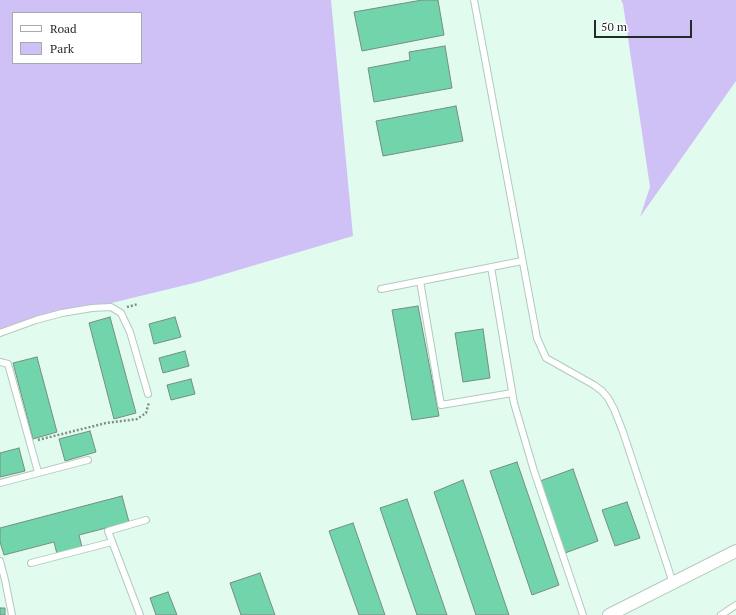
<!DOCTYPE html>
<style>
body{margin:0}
#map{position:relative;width:736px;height:615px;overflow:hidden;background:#e2fbef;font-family:"PT Serif",serif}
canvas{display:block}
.legend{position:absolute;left:12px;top:12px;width:130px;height:52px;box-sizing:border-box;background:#fff;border:1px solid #a7aba9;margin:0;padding:5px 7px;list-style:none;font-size:12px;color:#222c27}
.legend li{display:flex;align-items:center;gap:8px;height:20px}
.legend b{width:20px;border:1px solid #a7aba9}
.scale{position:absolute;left:594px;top:20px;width:98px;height:18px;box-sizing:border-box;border:2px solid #222c27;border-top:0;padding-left:5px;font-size:12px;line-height:14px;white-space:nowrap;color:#222c27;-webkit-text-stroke:3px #fff;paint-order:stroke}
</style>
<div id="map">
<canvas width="736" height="615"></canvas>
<ul class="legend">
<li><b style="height:5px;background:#fff"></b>Road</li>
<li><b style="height:11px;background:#cfc1f5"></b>Park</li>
</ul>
<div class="scale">50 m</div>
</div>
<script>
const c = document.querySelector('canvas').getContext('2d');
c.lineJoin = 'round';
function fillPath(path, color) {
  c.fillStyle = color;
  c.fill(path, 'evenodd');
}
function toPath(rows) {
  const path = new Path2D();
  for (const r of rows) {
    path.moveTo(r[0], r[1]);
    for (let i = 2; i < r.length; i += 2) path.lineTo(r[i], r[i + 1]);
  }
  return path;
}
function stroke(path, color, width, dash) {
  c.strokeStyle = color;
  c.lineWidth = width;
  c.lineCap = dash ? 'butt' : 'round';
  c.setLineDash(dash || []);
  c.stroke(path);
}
fillPath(toPath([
 [0,0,331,0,353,236,198,282,0,330],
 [13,13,141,13,141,63,13,63],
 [621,0,736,0,736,81,640,217,650,187,623,4]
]), '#cfc1f5');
const building = toPath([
 [422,0,438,0,444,35,362,51,354,12,422,0],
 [445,46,452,88,374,102,368,68,410,60,409,52,445,46],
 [456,106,463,141,383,156,376,121,456,106],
 [418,306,439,416,412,420,392,310,418,306],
 [110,317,136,413,114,419,89,323,110,317],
 [175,317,181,337,154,344,149,324,175,317],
 [483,329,490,378,463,382,455,333,483,329],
 [185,351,189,366,163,373,159,358,185,351],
 [37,357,57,432,33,439,13,363,37,357],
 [191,379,195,394,171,400,167,385,191,379],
 [90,431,96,452,65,461,59,439,90,431],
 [19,448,25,471,0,477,0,453,19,448],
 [517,462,559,585,532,595,490,471,517,462],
 [573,469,598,541,565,553,540,481,573,469],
 [463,480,509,615,476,615,434,492,463,480],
 [122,496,129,522,79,535,82,547,57,554,54,542,4,555,0,542,0,528,122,496],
 [407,499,447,615,417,615,380,508,407,499],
 [627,502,640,538,615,546,602,510,627,502],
 [353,523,385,615,359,615,329,531,353,523],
 [260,573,275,615,241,615,230,583,260,573],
 [168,592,177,615,156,615,150,598,168,592],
 [0,608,5,608,5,615,0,615,0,608]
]);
fillPath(building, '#71d4ab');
stroke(building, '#778d82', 1);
const service = toPath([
 [474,0,537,338,546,358,594,385,602,391,608,398,614,409,623,432,673,583],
 [491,267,514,403,534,471,583,615],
 [420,281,441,405,512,393],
 [381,289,522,261],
 [0,333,36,320,62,313,92,308,111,307,121,313,130,332,148,394],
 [0,362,8,364,38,472],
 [0,483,88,460],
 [0,561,5,580,12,615],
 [31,563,112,542],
 [140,615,108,531,146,520],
 [721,615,736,605]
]);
const minor = toPath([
 [609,615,736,551]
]);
stroke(service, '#b2cabe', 8);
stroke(minor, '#b2cabe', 14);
stroke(toPath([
 [127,307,138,304],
 [38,440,106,423,137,419,146,413,149,402]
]), '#7f9088', 2.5, [2, 2]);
stroke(service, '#fff', 6);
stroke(minor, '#fff', 12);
</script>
